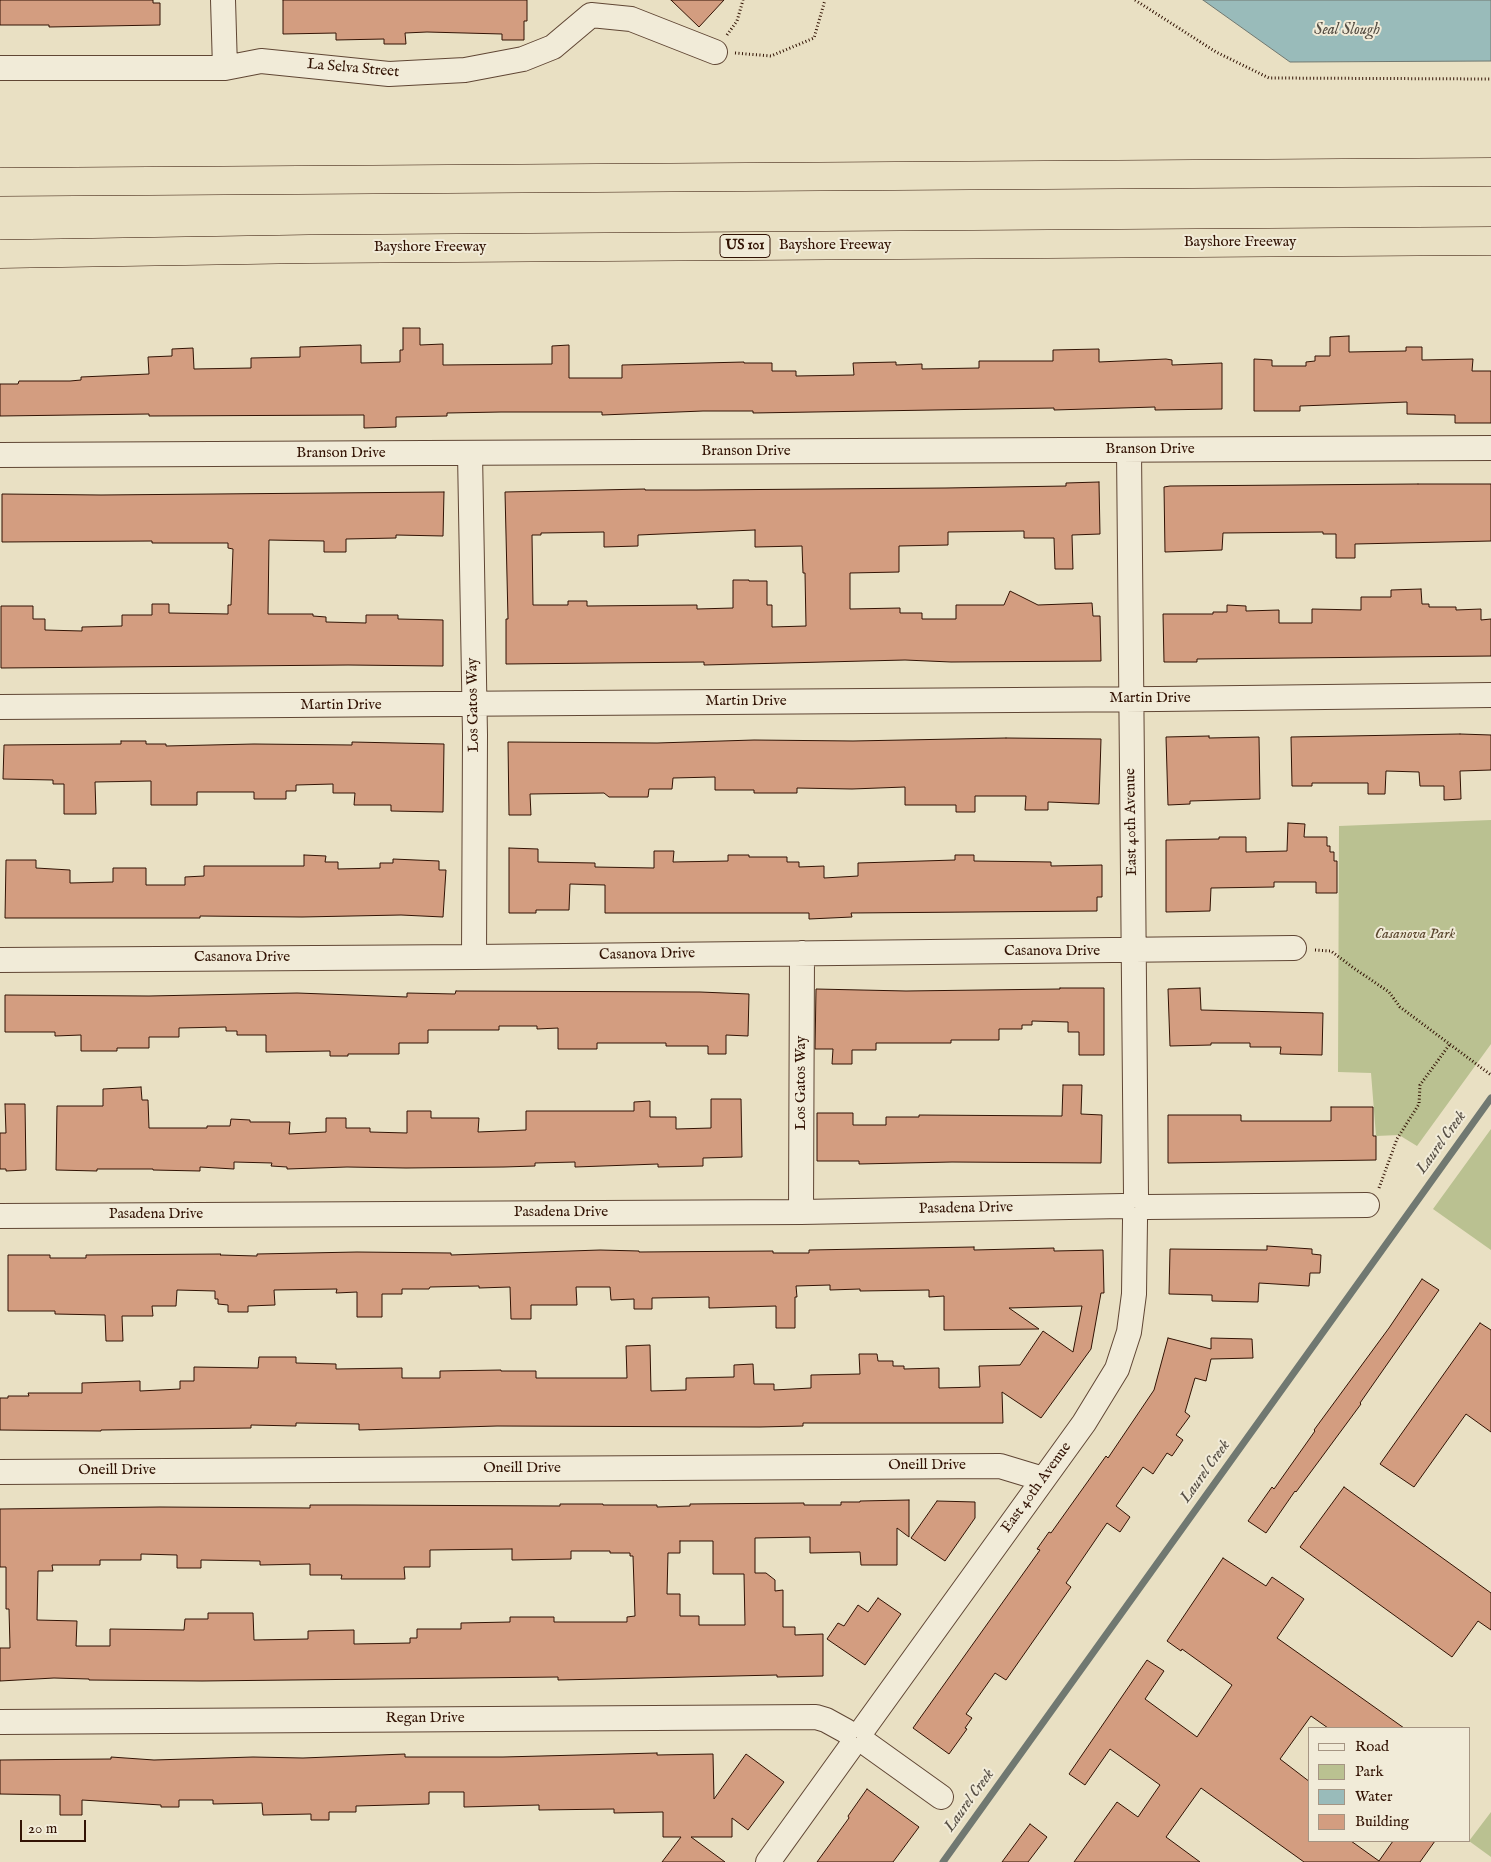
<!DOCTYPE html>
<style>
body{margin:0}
#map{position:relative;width:1491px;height:1862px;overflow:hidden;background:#e9e0c3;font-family:"IM FELL English",serif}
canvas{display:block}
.legend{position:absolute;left:1308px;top:1727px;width:162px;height:115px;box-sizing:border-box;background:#f1ebd8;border:1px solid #a59583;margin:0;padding:6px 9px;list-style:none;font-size:15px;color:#321304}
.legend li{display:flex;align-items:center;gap:10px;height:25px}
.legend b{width:25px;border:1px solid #a59583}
.scale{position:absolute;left:20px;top:1820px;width:66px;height:22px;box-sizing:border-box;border:2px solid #321304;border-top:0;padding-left:6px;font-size:15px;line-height:18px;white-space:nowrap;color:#321304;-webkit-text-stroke:4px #f1ebd8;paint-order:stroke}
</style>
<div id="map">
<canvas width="1491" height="1862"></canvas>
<ul class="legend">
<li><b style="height:6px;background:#f1ebd8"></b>Road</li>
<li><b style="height:14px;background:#bac191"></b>Park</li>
<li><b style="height:14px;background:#99bbba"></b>Water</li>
<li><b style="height:14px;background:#d39d80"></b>Building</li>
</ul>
<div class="scale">20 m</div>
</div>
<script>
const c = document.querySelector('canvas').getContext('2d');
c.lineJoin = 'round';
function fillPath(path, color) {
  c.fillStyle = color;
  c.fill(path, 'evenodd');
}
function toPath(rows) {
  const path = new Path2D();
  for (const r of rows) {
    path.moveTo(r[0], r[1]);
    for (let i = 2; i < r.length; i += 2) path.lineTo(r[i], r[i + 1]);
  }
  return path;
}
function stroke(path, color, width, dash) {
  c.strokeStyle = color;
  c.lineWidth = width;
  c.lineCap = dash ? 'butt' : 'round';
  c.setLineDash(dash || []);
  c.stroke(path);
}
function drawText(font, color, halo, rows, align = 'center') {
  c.font = font + ' "IM FELL English",serif';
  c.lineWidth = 4;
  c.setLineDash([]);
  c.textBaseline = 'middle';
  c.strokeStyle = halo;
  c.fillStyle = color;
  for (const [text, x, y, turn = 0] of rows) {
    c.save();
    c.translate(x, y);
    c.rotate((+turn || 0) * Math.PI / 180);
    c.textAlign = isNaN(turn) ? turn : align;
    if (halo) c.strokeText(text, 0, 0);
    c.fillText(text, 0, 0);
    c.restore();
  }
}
fillPath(toPath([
 [1491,820,1491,1044,1417,1146,1399,1135,1376,1136,1371,1073,1338,1072,1339,826],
 [1491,1129,1491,1250,1433,1209],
 [1491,1812,1491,1857,1469,1841]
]), '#bac191');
const water = toPath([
 [1203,0,1491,0,1491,61,1290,62,1203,0]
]);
fillPath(water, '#99bbba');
stroke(water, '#707871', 1);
stroke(toPath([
 [943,1862,1491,1098]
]), '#707871', 7);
const building = toPath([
 [0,0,153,0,153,3,160,3,160,25,49,27,49,25,0,25,0,0],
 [283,0,527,0,527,21,524,21,524,40,502,40,502,34,427,32,405,33,406,44,384,44,384,39,336,40,336,33,283,34,283,0],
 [671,0,724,0,699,27,671,0],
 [403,328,420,328,420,345,443,344,443,365,552,364,552,346,569,345,569,378,622,378,622,365,744,362,744,363,772,363,772,371,796,371,796,376,854,375,853,363,896,362,896,365,922,364,922,369,979,368,979,361,1053,361,1053,350,1099,349,1099,362,1166,359,1172,360,1172,365,1222,363,1222,409,1155,410,1155,407,1054,410,1054,408,753,413,753,411,703,411,602,415,602,412,501,412,447,413,447,416,396,417,396,427,364,428,364,415,149,416,149,414,0,416,0,384,18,384,19,381,70,381,81,380,81,377,149,374,148,357,172,356,172,349,193,348,194,369,251,368,251,358,300,357,300,347,361,345,361,363,400,362,400,350,403,350,403,328],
 [1349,336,1349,352,1406,351,1406,347,1422,347,1422,360,1473,359,1472,371,1491,371,1491,423,1455,423,1455,415,1407,414,1407,402,1300,406,1300,411,1254,411,1254,359,1272,360,1272,366,1306,366,1306,362,1315,361,1315,356,1330,356,1330,337,1349,336],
 [1099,482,1100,534,1072,535,1073,569,1055,569,1054,538,1024,538,1024,531,948,532,948,545,899,546,899,572,850,573,850,609,900,608,900,613,922,613,922,619,956,619,956,605,1004,605,1010,591,1038,605,1092,603,1093,616,1100,616,1101,661,951,662,905,660,704,665,704,662,506,664,506,619,508,619,505,492,645,489,645,490,697,490,946,488,1066,486,1066,483,1099,482],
 [755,530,755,547,802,546,803,573,805,573,806,626,772,627,772,605,767,605,767,581,749,581,749,580,733,580,733,608,697,609,697,605,587,606,587,601,568,601,568,605,533,605,532,535,541,535,541,533,604,532,604,547,638,546,638,535,755,530],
 [1418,484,1491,484,1491,541,1355,544,1355,558,1336,558,1336,534,1323,534,1323,532,1223,533,1222,550,1165,552,1164,487,1170,486,1418,484],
 [444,492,443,536,396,535,396,538,346,539,346,552,324,552,324,541,269,540,268,614,313,614,313,616,326,617,326,622,366,623,366,615,398,615,398,619,443,620,443,666,348,665,1,668,1,606,33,606,33,619,45,619,45,630,82,631,82,627,122,626,122,615,152,615,152,604,169,604,169,613,228,614,228,605,231,605,233,549,228,548,228,543,152,543,152,541,2,542,2,494,101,495,444,492],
 [1421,589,1422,604,1429,604,1429,607,1456,607,1456,610,1481,609,1481,620,1491,619,1491,656,1197,659,1197,662,1164,662,1163,614,1213,614,1213,612,1227,612,1227,605,1246,606,1246,611,1279,610,1279,623,1312,623,1312,609,1361,610,1361,597,1391,597,1391,590,1421,589],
 [1460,734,1491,735,1491,770,1460,771,1461,799,1444,800,1444,786,1420,786,1419,772,1386,771,1385,794,1368,794,1368,783,1312,783,1312,786,1292,786,1291,737,1460,734],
 [1209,736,1209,738,1259,737,1260,799,1190,801,1190,804,1168,805,1166,737,1209,736],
 [1006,738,1101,739,1099,804,1048,802,1048,810,1025,810,1026,796,975,796,975,812,956,812,956,805,905,805,905,787,852,789,797,788,797,793,754,793,754,790,715,790,715,777,673,778,672,789,649,789,648,797,609,797,604,793,530,794,531,815,509,815,508,742,657,743,754,740,853,741,1006,738],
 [121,741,146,741,146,744,166,744,166,746,254,744,352,745,352,742,444,744,443,812,391,811,391,805,354,805,355,793,333,793,333,784,296,785,296,791,286,791,286,799,254,799,254,792,197,792,197,805,151,805,151,781,95,782,96,814,64,814,64,784,53,784,53,780,3,779,4,745,121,744,121,741],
 [1288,823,1305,824,1304,837,1327,837,1327,846,1330,846,1330,852,1334,852,1334,861,1337,861,1337,893,1316,893,1316,882,1274,882,1274,887,1211,888,1210,911,1166,912,1166,840,1219,839,1219,837,1246,837,1246,852,1287,851,1288,823],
 [509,848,538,849,538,862,595,863,595,867,654,868,654,851,674,851,673,862,728,861,728,855,749,855,749,857,787,857,787,862,799,862,799,867,824,866,824,878,858,876,858,863,955,860,955,855,974,855,974,861,1051,862,1051,866,1102,865,1102,897,1097,897,1097,911,851,913,852,917,809,919,809,913,605,913,605,885,570,884,569,910,536,910,536,913,509,913,509,848],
 [304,855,326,856,325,862,338,862,338,869,380,868,380,863,393,863,393,859,439,861,439,870,446,870,443,917,401,915,302,917,200,916,200,918,5,918,6,860,36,860,36,868,70,870,70,883,113,882,113,868,146,868,146,885,185,885,185,877,204,876,204,866,304,866,304,855],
 [1060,988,1104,988,1104,1055,1079,1055,1079,1032,1068,1032,1068,1022,1032,1021,1032,1025,1022,1025,1022,1029,999,1029,999,1040,951,1040,951,1043,876,1043,876,1050,852,1050,852,1064,832,1064,833,1049,815,1049,816,989,906,991,1060,989,1060,988],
 [1200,988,1201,1010,1323,1013,1322,1055,1280,1054,1281,1047,1250,1047,1250,1043,1211,1043,1211,1045,1170,1046,1168,989,1200,988],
 [456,991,700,992,749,994,748,1036,726,1035,726,1054,708,1054,708,1046,666,1046,666,1043,597,1043,597,1049,558,1049,558,1028,537,1029,537,1026,499,1026,499,1030,428,1030,428,1043,399,1043,399,1054,348,1054,348,1056,330,1056,330,1051,266,1052,266,1035,237,1035,237,1031,226,1031,226,1027,179,1028,179,1037,149,1037,149,1048,117,1048,117,1051,81,1051,81,1035,55,1036,55,1032,5,1032,5,995,149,996,297,993,407,997,407,993,455,994,456,991],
 [1063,1085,1082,1085,1081,1114,1102,1115,1101,1163,952,1162,859,1164,859,1161,817,1161,817,1113,853,1113,853,1125,886,1125,886,1117,919,1117,919,1115,1062,1116,1063,1085],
 [141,1087,142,1100,148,1100,149,1128,207,1128,207,1126,230,1126,231,1119,250,1120,250,1122,290,1122,289,1134,326,1132,326,1118,346,1118,346,1128,370,1128,370,1132,407,1133,407,1111,431,1111,431,1118,479,1118,478,1132,526,1130,526,1111,634,1111,634,1102,650,1101,650,1117,676,1117,676,1129,711,1128,711,1099,741,1099,742,1157,703,1158,703,1166,658,1167,658,1164,575,1167,575,1162,535,1163,535,1166,504,1167,406,1168,347,1167,287,1169,287,1167,271,1166,272,1163,234,1162,234,1169,200,1167,200,1171,153,1170,153,1169,97,1169,97,1171,56,1170,57,1106,103,1106,103,1089,141,1087],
 [5,1104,25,1104,26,1170,6,1171,6,1169,0,1169,0,1133,6,1133,5,1104],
 [1331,1107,1373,1107,1373,1136,1376,1136,1376,1160,1168,1163,1168,1115,1241,1115,1241,1121,1331,1121,1331,1107],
 [1267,1246,1312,1249,1312,1254,1321,1255,1320,1273,1310,1273,1309,1286,1259,1283,1258,1302,1212,1301,1212,1295,1169,1294,1170,1249,1267,1250,1267,1246],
 [974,1247,974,1250,1054,1248,1054,1251,1103,1250,1104,1293,1101,1293,1091,1349,1041,1418,1002,1392,1003,1423,803,1423,803,1426,760,1427,497,1426,359,1430,359,1424,296,1423,296,1426,251,1425,251,1428,101,1430,101,1431,0,1430,0,1398,8,1398,8,1396,29,1396,28,1393,82,1393,82,1383,140,1381,140,1391,180,1389,180,1381,194,1381,194,1367,258,1368,259,1357,296,1357,296,1363,336,1364,336,1369,402,1368,402,1378,440,1378,440,1371,501,1370,501,1371,536,1371,536,1378,627,1378,626,1346,650,1345,651,1391,686,1390,686,1378,734,1377,734,1365,753,1364,754,1384,774,1384,774,1390,811,1388,811,1375,860,1374,859,1354,877,1354,878,1361,893,1361,893,1366,904,1366,904,1369,939,1368,939,1388,980,1387,979,1366,1020,1365,1043,1331,1073,1352,1082,1306,1009,1308,1039,1329,944,1330,944,1296,929,1297,929,1290,860,1291,860,1289,830,1290,830,1285,796,1286,797,1297,795,1297,795,1328,776,1328,776,1306,709,1308,709,1297,652,1298,652,1309,634,1309,634,1299,611,1300,610,1287,576,1287,577,1305,531,1305,531,1319,511,1319,510,1287,479,1288,479,1286,430,1287,429,1289,402,1289,402,1294,382,1294,382,1317,357,1317,357,1292,336,1293,337,1289,274,1290,275,1305,248,1306,248,1312,228,1312,228,1305,218,1304,218,1299,215,1299,215,1291,177,1290,176,1306,152,1306,153,1316,122,1316,123,1341,106,1341,105,1315,55,1314,55,1311,8,1311,8,1255,50,1255,50,1258,86,1258,86,1255,221,1254,220,1255,257,1256,257,1254,357,1252,451,1253,451,1255,600,1250,639,1251,639,1252,773,1251,773,1253,809,1253,809,1250,974,1247],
 [1422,1279,1439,1290,1360,1403,1361,1404,1296,1492,1295,1491,1266,1533,1248,1521,1272,1487,1274,1489,1315,1431,1314,1430,1389,1328,1422,1279],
 [1480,1323,1491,1330,1491,1432,1466,1414,1414,1487,1380,1464,1480,1323],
 [1168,1338,1211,1349,1211,1338,1252,1339,1253,1358,1211,1359,1206,1381,1195,1378,1185,1412,1190,1416,1176,1435,1183,1440,1172,1456,1167,1453,1153,1474,1143,1467,1116,1506,1130,1517,1120,1532,1107,1523,1066,1583,1071,1587,1006,1680,995,1673,966,1714,972,1718,965,1728,967,1729,949,1754,913,1728,1040,1550,1037,1549,1049,1532,1051,1533,1106,1456,1108,1458,1154,1390,1168,1338],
 [1344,1487,1491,1593,1491,1630,1478,1621,1452,1657,1300,1547,1344,1487],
 [909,1500,909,1537,897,1528,897,1565,861,1565,860,1552,810,1553,810,1537,755,1538,755,1573,766,1573,775,1580,775,1591,783,1590,783,1627,795,1627,795,1635,823,1634,823,1676,777,1677,777,1675,558,1680,558,1677,202,1681,89,1680,89,1679,54,1678,0,1681,0,1648,10,1648,9,1609,6,1609,6,1567,0,1567,0,1509,160,1507,310,1508,310,1505,355,1505,560,1506,560,1504,603,1504,603,1505,657,1505,657,1507,690,1506,690,1504,804,1503,804,1505,841,1505,841,1502,860,1502,860,1501,909,1500],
 [680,1541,713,1541,713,1574,744,1574,745,1625,699,1625,699,1616,680,1616,680,1594,667,1594,668,1553,680,1553,680,1541],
 [512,1549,512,1560,571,1559,571,1551,610,1551,610,1553,630,1553,630,1556,633,1556,635,1616,627,1617,627,1622,554,1622,554,1617,510,1617,510,1622,461,1623,461,1629,417,1629,417,1638,410,1638,410,1643,354,1644,354,1630,308,1631,308,1639,254,1640,253,1613,208,1613,208,1619,185,1619,184,1630,110,1629,110,1646,76,1646,77,1621,37,1620,38,1571,53,1571,52,1565,100,1565,100,1560,141,1560,141,1554,177,1555,177,1568,201,1568,201,1560,260,1561,260,1565,310,1564,310,1575,342,1575,341,1579,405,1579,404,1567,430,1567,430,1550,512,1549],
 [937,1501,975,1502,975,1518,945,1561,911,1538,937,1501],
 [1223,1558,1266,1586,1272,1577,1304,1599,1277,1638,1404,1728,1328,1728,1311,1716,1280,1759,1310,1782,1310,1841,1351,1841,1379,1861,1393,1841,1435,1841,1420,1862,1304,1862,1201,1788,1166,1837,1200,1862,1074,1862,1117,1802,1138,1817,1160,1785,1110,1749,1085,1785,1069,1774,1147,1660,1164,1671,1145,1699,1197,1737,1232,1685,1182,1649,1181,1651,1167,1641,1223,1558],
 [878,1598,901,1614,865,1665,827,1639,838,1623,844,1626,858,1605,868,1612,878,1598],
 [657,1753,657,1755,713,1754,714,1799,746,1754,784,1782,748,1830,732,1818,732,1837,691,1837,725,1862,662,1862,681,1837,663,1837,663,1812,614,1813,614,1809,539,1810,539,1805,464,1807,464,1792,429,1792,429,1804,356,1806,356,1812,329,1812,329,1820,311,1820,311,1814,263,1815,262,1803,213,1804,213,1800,179,1800,179,1807,161,1807,161,1805,82,1800,82,1815,60,1815,60,1795,0,1794,0,1760,111,1759,111,1757,154,1760,253,1757,303,1758,405,1754,405,1757,503,1757,657,1753],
 [867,1789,919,1827,893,1862,817,1862,849,1818,848,1816,867,1789],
 [1030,1824,1047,1837,1028,1862,1002,1862,1030,1824]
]);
fillPath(building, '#d39d80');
stroke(building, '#321304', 1);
const street = toPath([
 [223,0,225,68],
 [0,68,225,68,261,61,389,74,465,70,523,59,553,47,591,15,631,19,715,52],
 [1129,450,1136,1195],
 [470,453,475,735,474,957],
 [0,455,1491,448],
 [0,707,1159,699,1491,695],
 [0,960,474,957,1294,948],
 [1147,1207,1367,1205],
 [801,1212,802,953],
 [0,1216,801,1212,1123,1206],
 [0,1472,1000,1466,1043,1479],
 [0,1722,816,1717,826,1720,846,1731],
 [864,1728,1084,1423,1117,1369,1129,1332,1134,1294,1135,1220],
 [867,1744,941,1797],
 [768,1862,850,1748]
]);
const highway = toPath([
 [0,182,1491,172],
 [0,254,309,249,1491,241]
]);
stroke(street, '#604634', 26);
stroke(highway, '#321304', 29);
stroke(toPath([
 [1135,0,1216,52,1269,78,1491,79],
 [727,35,737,21,743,0],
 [735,53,771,56,814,38,825,0],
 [1315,950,1331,951,1355,969,1389,992,1400,1007,1491,1075],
 [1379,1188,1397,1139,1419,1104,1420,1085,1450,1044]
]), '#321304', 3, [1, 2.5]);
stroke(street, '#f1ebd8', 24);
stroke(highway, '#e9e0c3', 28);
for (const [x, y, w] of [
 [745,246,50]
]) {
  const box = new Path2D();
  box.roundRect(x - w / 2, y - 11.5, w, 23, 4);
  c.fillStyle = '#f1ebd8';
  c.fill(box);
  stroke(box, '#321304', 1);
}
drawText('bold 14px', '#321304', null, [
 ["US 101",745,246]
]);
drawText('15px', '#321304', '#f1ebd8', [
 ["La Selva Street",353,69,5],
 ["Bayshore Freeway",1240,243],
 ["Bayshore Freeway",835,246],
 ["Bayshore Freeway",430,248],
 ["Branson Drive",1150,450],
 ["Branson Drive",746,452],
 ["Branson Drive",341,454],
 ["Martin Drive",1150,699],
 ["Martin Drive",746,702],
 ["Los Gatos Way",474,705,-91],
 ["Martin Drive",341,706],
 ["East 40th Avenue",1132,822,-91],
 ["Casanova Drive",1052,952],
 ["Casanova Drive",647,955,-1],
 ["Casanova Drive",242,958],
 ["Los Gatos Way",802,1083,-90],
 ["Pasadena Drive",966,1209,-1],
 ["Pasadena Drive",561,1213],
 ["Pasadena Drive",156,1215],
 ["Oneill Drive",927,1466],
 ["Oneill Drive",522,1469],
 ["Oneill Drive",117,1471],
 ["East 40th Avenue",1037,1488,-54],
 ["Regan Drive",425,1719]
]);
drawText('italic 15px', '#5b472e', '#f1ebd8', [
 ["Casanova Park",1415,935]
]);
drawText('italic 16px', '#564e44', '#f1ebd8', [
 ["Seal Slough",1347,31],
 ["Laurel Creek",1442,1143,-54],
 ["Laurel Creek",1206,1472,-54],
 ["Laurel Creek",970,1801,-54]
]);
</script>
